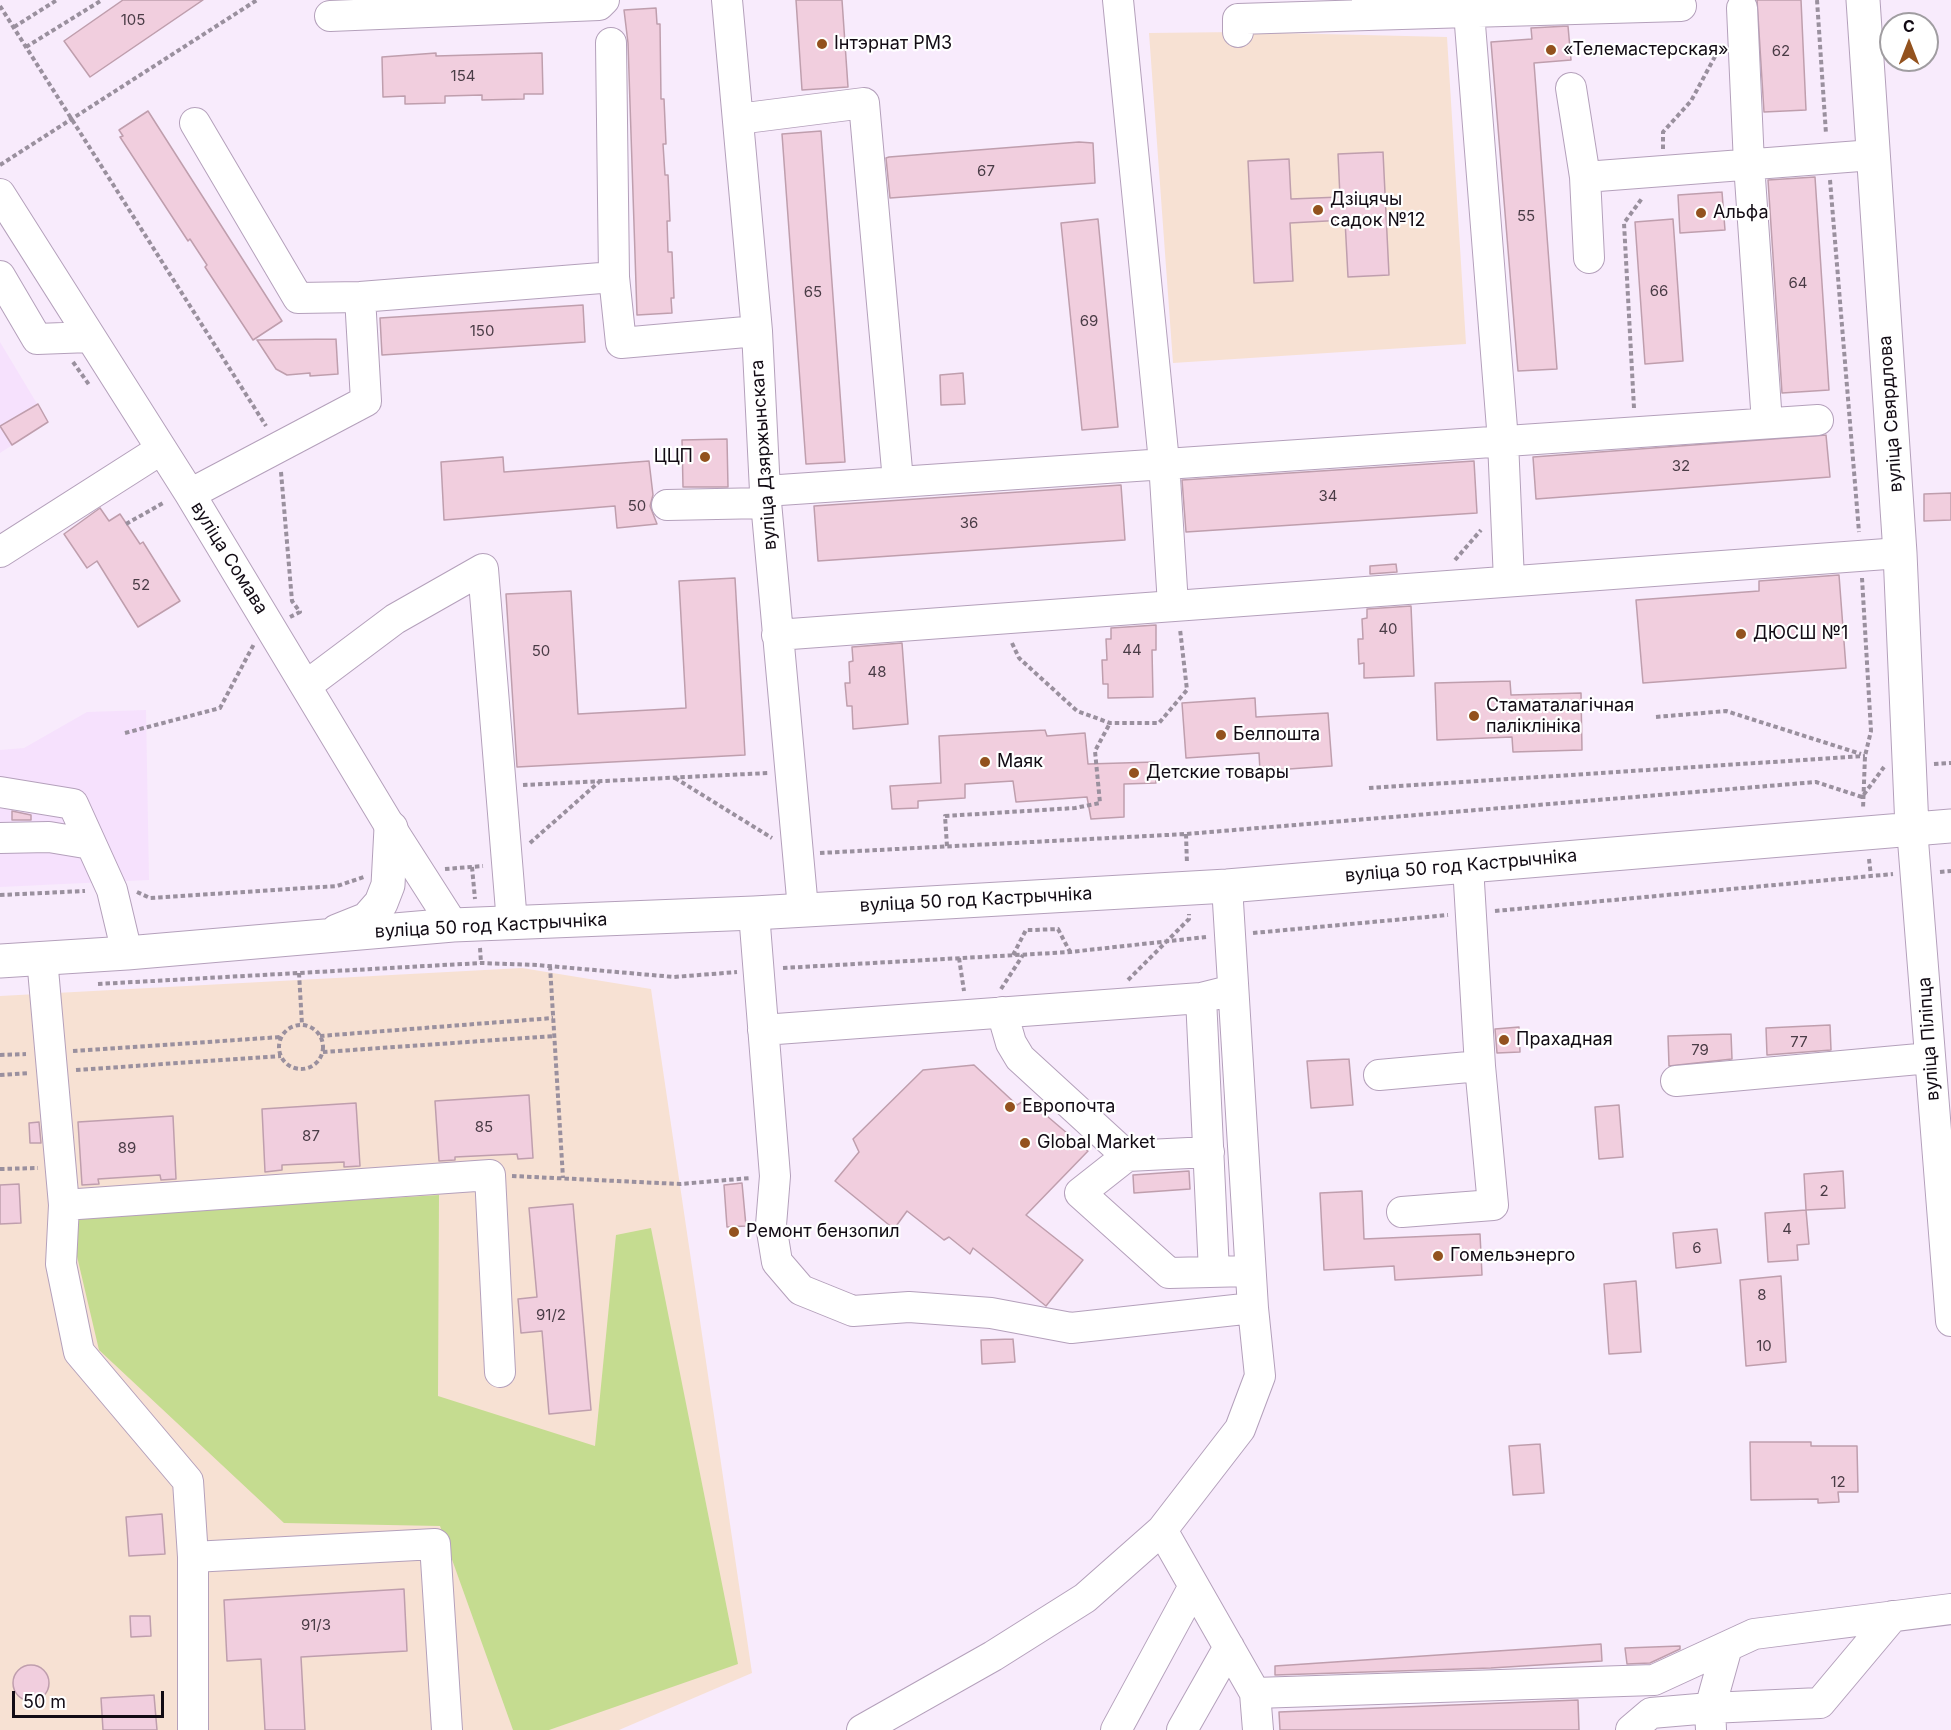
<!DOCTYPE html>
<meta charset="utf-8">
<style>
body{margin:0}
#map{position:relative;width:1951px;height:1730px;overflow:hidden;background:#f8ebfc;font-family:Inter,sans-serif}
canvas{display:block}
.north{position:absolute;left:1879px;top:12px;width:60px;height:60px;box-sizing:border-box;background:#fff;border:2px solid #a09da1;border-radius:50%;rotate:0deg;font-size:16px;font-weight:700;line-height:24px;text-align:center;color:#120b14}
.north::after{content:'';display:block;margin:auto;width:21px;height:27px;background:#93521e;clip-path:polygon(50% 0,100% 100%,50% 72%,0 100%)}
.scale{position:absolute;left:12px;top:1691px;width:152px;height:27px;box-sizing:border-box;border:3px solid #120b14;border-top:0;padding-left:8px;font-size:18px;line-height:21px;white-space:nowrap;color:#120b14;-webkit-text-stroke:4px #fff;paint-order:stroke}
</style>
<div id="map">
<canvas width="1951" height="1730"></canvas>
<div class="north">С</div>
<div class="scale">50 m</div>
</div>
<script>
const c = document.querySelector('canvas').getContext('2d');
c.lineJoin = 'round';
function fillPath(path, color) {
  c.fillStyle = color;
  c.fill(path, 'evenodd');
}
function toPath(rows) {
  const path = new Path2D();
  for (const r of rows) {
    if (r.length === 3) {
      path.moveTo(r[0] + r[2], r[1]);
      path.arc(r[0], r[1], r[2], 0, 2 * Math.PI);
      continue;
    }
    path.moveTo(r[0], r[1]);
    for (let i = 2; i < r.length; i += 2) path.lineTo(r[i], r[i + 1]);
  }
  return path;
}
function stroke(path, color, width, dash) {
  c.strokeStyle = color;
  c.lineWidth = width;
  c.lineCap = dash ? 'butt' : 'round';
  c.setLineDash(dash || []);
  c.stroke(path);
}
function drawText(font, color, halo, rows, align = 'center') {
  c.font = font + ' Inter,sans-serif';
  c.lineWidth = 4.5;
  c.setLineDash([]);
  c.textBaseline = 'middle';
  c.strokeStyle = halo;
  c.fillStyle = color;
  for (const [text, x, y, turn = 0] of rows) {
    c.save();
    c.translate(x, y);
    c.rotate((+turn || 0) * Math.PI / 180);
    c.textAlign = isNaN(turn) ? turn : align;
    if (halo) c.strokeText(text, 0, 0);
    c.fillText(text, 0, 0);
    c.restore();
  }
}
fillPath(toPath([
 [0,342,48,422,0,453],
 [146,710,149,880,0,887,0,750,24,748,87,712]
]), '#f6e1fd');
fillPath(toPath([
 [1238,32,1447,37,1466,344,1173,363,1149,33],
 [522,968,651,989,752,1673,619,1730,0,1730,0,996]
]), '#f7e1d3');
fillPath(toPath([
 [439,1195,438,1396,595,1446,616,1235,651,1228,738,1664,549,1730,513,1730,440,1526,284,1523,99,1350,68,1218]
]), '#c5dc90');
const building = toPath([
 [123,0,203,0,90,77,64,41,123,0],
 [796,0,842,0,848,87,802,90,796,0],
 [1757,0,1801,0,1806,110,1764,112,1757,0],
 [656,8,657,24,660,24,661,99,664,99,666,144,663,144,665,175,668,175,670,221,667,221,668,252,672,252,674,298,671,298,672,313,637,315,628,43,624,10,656,8],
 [1568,26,1571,60,1534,63,1557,369,1518,371,1491,42,1532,39,1531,28,1568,26],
 [436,53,436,56,542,53,543,94,524,94,524,99,482,100,482,95,445,96,445,103,405,104,405,96,383,97,382,57,436,53],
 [148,111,282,321,253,340,205,267,207,265,190,239,188,241,120,137,123,136,119,130,148,111],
 [821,131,845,462,806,464,782,134,821,131],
 [1079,142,1093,143,1095,183,890,198,886,158,889,157,1079,142],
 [1383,152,1389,275,1348,277,1345,220,1290,223,1293,281,1254,283,1248,161,1289,159,1291,199,1340,197,1338,154,1383,152],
 [1815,177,1829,390,1782,393,1768,180,1815,177],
 [1722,192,1725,230,1680,233,1678,195,1722,192],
 [1098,219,1118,427,1082,430,1061,223,1098,219],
 [1673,219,1683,361,1645,364,1635,222,1673,219],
 [583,305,585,342,382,355,380,318,583,305],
 [336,339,338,374,310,376,310,373,287,375,276,369,257,340,336,339],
 [963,373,965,404,941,405,940,375,963,373],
 [38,404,48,422,12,445,0,426,38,404],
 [1826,435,1830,477,1536,499,1533,457,1826,435],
 [727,439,728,487,683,487,682,440,727,439],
 [503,457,504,472,649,461,653,495,650,506,657,524,617,528,615,506,444,520,441,462,503,457],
 [1474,461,1477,513,1186,532,1182,480,1474,461],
 [1121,485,1125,540,818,561,814,506,1121,485],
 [1951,493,1951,520,1924,521,1924,494,1951,493],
 [100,508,109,521,120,514,140,544,143,542,180,601,138,627,97,561,87,568,64,534,100,508],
 [1396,564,1397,572,1370,574,1370,566,1396,564],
 [1839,575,1846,668,1643,683,1636,600,1759,591,1759,581,1839,575],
 [735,578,745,755,517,767,506,594,571,591,578,714,686,708,679,581,735,578],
 [1411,606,1414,676,1364,678,1364,663,1359,664,1358,639,1363,639,1362,619,1367,618,1367,609,1411,606],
 [1156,625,1156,650,1152,650,1153,697,1108,698,1108,684,1103,684,1102,660,1107,660,1106,639,1111,639,1111,628,1156,625],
 [902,643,908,724,853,729,852,706,847,706,845,683,850,683,849,662,853,661,852,647,902,643],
 [1510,681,1511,695,1581,693,1582,750,1513,752,1512,737,1437,740,1435,683,1510,681],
 [1255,698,1256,717,1328,713,1332,766,1260,771,1259,753,1186,758,1182,703,1255,698],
 [1045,730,1047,736,1085,733,1088,764,1155,762,1156,783,1124,784,1124,817,1091,819,1087,797,1016,802,1013,781,965,784,965,798,918,801,918,808,892,809,890,786,941,783,939,736,1045,730],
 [12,811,31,815,31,820,12,820,12,811],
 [1830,1025,1831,1050,1767,1055,1766,1028,1830,1025],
 [1519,1027,1520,1052,1497,1053,1495,1029,1519,1027],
 [1731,1034,1732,1059,1669,1066,1668,1036,1731,1034],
 [1349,1059,1353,1105,1311,1108,1307,1061,1349,1059],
 [974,1065,1017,1105,1027,1099,1088,1151,1026,1215,1083,1260,1046,1306,973,1248,970,1254,949,1237,944,1240,907,1211,894,1229,835,1181,859,1152,853,1139,923,1070,974,1065],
 [529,1095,533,1158,518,1159,517,1154,455,1157,455,1160,439,1161,435,1101,529,1095],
 [356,1103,360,1166,344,1167,344,1162,282,1165,282,1170,265,1172,262,1109,356,1103],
 [1619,1105,1623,1157,1599,1159,1595,1107,1619,1105],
 [173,1116,176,1179,161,1180,160,1175,98,1179,99,1184,82,1185,78,1122,173,1116],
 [39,1122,41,1143,30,1143,29,1123,39,1122],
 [1189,1171,1190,1189,1134,1193,1133,1175,1189,1171],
 [1843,1171,1845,1208,1806,1210,1804,1174,1843,1171],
 [742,1183,746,1226,727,1227,724,1185,742,1183],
 [19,1184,21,1223,0,1224,0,1185,19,1184],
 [1362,1191,1364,1239,1480,1234,1482,1275,1395,1280,1394,1266,1324,1270,1320,1193,1362,1191],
 [573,1204,591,1410,549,1414,542,1331,521,1333,518,1299,537,1297,529,1208,573,1204],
 [1806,1210,1809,1244,1797,1245,1798,1260,1768,1262,1765,1213,1806,1210],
 [1717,1229,1721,1263,1676,1268,1673,1233,1717,1229],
 [1781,1276,1786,1362,1746,1366,1740,1280,1781,1276],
 [1636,1281,1641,1352,1609,1354,1604,1284,1636,1281],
 [1013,1339,1015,1362,982,1364,981,1340,1013,1339],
 [1750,1442,1811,1442,1811,1446,1857,1446,1858,1492,1838,1492,1839,1502,1818,1503,1818,1499,1751,1500,1750,1442],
 [1540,1444,1544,1493,1513,1495,1509,1446,1540,1444],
 [162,1514,165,1554,129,1556,126,1517,162,1514],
 [404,1589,407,1651,301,1657,305,1730,265,1730,261,1659,227,1661,224,1600,404,1589],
 [130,1616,150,1616,151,1636,131,1637,130,1616],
 [1601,1644,1602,1661,1491,1668,1275,1675,1275,1666,1601,1644],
 [1680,1646,1680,1649,1650,1663,1627,1664,1625,1648,1680,1646],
 [31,1683,18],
 [154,1695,157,1730,103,1730,101,1698,154,1695],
 [1578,1700,1579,1730,1280,1730,1279,1712,1578,1700]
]);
fillPath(building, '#f1cede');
stroke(building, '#bf9ead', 1.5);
const minor = toPath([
 [727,0,757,331,765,491,803,909],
 [1118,0,1164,462,1173,605],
 [1742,8,1749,164,1767,423],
 [1469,12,1681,6],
 [1368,15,1469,12,1503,441,1509,581],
 [330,16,599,5,604,0],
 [1238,32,1238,19,1368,15,1367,0],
 [611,43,614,277,621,343,757,331],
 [1571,88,1585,177,1589,258],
 [738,119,864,103,898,481],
 [195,123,298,298,360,297,614,277],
 [1585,177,1873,155],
 [0,194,190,494,391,828,453,925],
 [0,276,37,339,90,337],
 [765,491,1818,420],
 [190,494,366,401,360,297],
 [667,505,766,503],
 [0,552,160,450],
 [777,635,1900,553],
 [307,685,395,619,483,569,512,923],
 [0,792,73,804,112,890,127,953],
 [1912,828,1951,1321],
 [0,838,49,837,91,844],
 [754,913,775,1176,771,1225,777,1262,801,1290,853,1311,909,1307,991,1313,1071,1328,1253,1308],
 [42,958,64,1205,61,1264,79,1352,188,1481,193,1557,193,1730],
 [1201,998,1214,1272],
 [1002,1012,1011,1043,1020,1058,1127,1156,1080,1193,1169,1273,1250,1271],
 [763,1030,1201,998,1233,990],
 [1379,1075,1480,1066],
 [1676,1081,1930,1058],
 [1127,1156,1209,1152],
 [64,1205,490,1175,500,1372],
 [1402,1212,1493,1205,1480,1066,1468,866],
 [1162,1530,1255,1693,1258,1730],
 [193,1557,435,1544,447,1730],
 [1255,1693,1654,1680,1754,1634,1951,1609],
 [862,1730,993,1656,1085,1598,1162,1530,1240,1429,1260,1376,1253,1308,1227,886],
 [1116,1730,1194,1586],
 [1182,1730,1229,1647],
 [1631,1730,1651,1713,1710,1708,1820,1703,1893,1616],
 [1711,1730,1710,1708,1727,1647]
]);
const major = toPath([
 [1863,0,1900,553,1912,828],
 [337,931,367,919,381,903,388,885,391,828],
 [0,961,127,953,453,925,754,913,1227,886,1951,826]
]);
stroke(minor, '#b4a0bb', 32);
stroke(major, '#b4a0bb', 35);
stroke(toPath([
 [1817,0,1826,134],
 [0,6,266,426],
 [14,27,57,0],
 [26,47,102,0],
 [1663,149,1663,132,1691,101,1718,51],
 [0,165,257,0],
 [1830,180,1859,532],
 [73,362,90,386],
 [1634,408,1624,223,1643,197],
 [281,472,292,601,300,612,290,617],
 [126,524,165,502],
 [1455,560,1481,530],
 [1862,578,1871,731,1865,756,1863,809],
 [1012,643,1019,658,1077,711,1110,723,1159,723,1187,690,1180,629],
 [1656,717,1726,711,1861,754],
 [125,733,220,708,254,644],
 [1934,764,1951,763],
 [675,778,772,838],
 [523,785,768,773],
 [1369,788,1865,756],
 [1186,834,1187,864],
 [530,843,599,782],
 [947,846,945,816,1075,808,1100,803,1095,751,1110,723],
 [820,853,1186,834,1816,782,1862,797,1884,767],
 [1869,859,1871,876],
 [472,867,475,899],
 [445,869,483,866],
 [1940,872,1951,871],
 [137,892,150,898,337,886,364,877],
 [0,895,85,891],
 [1495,911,1893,874],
 [1253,933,1448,915],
 [480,948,481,963],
 [1013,955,1026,930,1033,930,1058,929,1070,952],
 [959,958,964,991],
 [550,966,563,1178],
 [783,968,1070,952,1206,937],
 [299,973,302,1025],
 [1128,980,1189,919,1189,914],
 [98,984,481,963,537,965,674,977,737,972],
 [1001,989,1023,955],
 [301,1047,22],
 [320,1036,553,1018],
 [73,1051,281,1037],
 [323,1052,554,1036],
 [0,1055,26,1054],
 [76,1070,281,1056],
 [0,1075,29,1073],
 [0,1169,38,1168],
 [512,1176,680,1184,751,1178]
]), '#9a909e', 4, [4.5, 3]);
stroke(minor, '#fff', 30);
stroke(major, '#fff', 33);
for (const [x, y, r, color] of [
 [822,44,6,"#93521e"],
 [1551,50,6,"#93521e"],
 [1318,210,6,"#93521e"],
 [1701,213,6,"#93521e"],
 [705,457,6,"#93521e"],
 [1741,634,6,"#93521e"],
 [1474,716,6,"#93521e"],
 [1221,735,6,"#93521e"],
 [985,762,6,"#93521e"],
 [1134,773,6,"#93521e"],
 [1504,1040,6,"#93521e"],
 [1010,1107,6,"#93521e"],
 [1025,1143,6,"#93521e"],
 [734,1232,6,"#93521e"],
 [1438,1256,6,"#93521e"]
]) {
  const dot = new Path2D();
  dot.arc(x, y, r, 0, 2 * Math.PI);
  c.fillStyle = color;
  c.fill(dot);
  stroke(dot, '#fff', 2);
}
drawText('15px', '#4a3c46', null, [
 ["105",133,20],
 ["62",1781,51],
 ["154",463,76],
 ["67",986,171],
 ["55",1526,216],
 ["64",1798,283],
 ["66",1659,291],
 ["65",813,292],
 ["69",1089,321],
 ["150",482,331],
 ["32",1681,466],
 ["34",1328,496],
 ["50",637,506],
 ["36",969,523],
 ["52",141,585],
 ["40",1388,629],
 ["44",1132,650],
 ["50",541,651],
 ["48",877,672],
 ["77",1799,1042],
 ["79",1700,1050],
 ["85",484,1127],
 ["87",311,1136],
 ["89",127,1148],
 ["2",1824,1191],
 ["4",1787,1229],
 ["6",1697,1248],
 ["8",1762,1295],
 ["91/2",551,1315],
 ["10",1764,1346],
 ["12",1838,1482],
 ["91/3",316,1625]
]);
drawText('18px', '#120b14', '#fff', [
 ["Інтэрнат РМЗ",834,44],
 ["«Телемастерская»",1563,50],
 ["Дзіцячы",1330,200],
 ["садок №12",1330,221],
 ["Альфа",1713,213],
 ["ЦЦП",693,457,"right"],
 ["ДЮСШ №1",1753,634],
 ["Стаматалагічная",1486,706],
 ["паліклініка",1486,727],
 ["Белпошта",1233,735],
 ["Маяк",997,762],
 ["Детские товары",1146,773],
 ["Прахадная",1516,1040],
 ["Европочта",1022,1107],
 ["Globаl Market",1037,1143],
 ["Ремонт бензопил",746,1232],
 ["Гомельэнерго",1450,1256]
], 'left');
drawText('18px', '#120b14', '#fff', [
 ["вуліца Свярдлова",1891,414,-94],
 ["вуліца Дзяржынскага",764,455,-94],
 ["вуліца Сомава",229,558,58],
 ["вуліца 50 год Кастрычніка",1461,866,-5],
 ["вуліца 50 год Кастрычніка",976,900,-3],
 ["вуліца 50 год Кастрычніка",491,926,-3],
 ["вуліца Піліпца",1929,1039,-94]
]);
</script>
